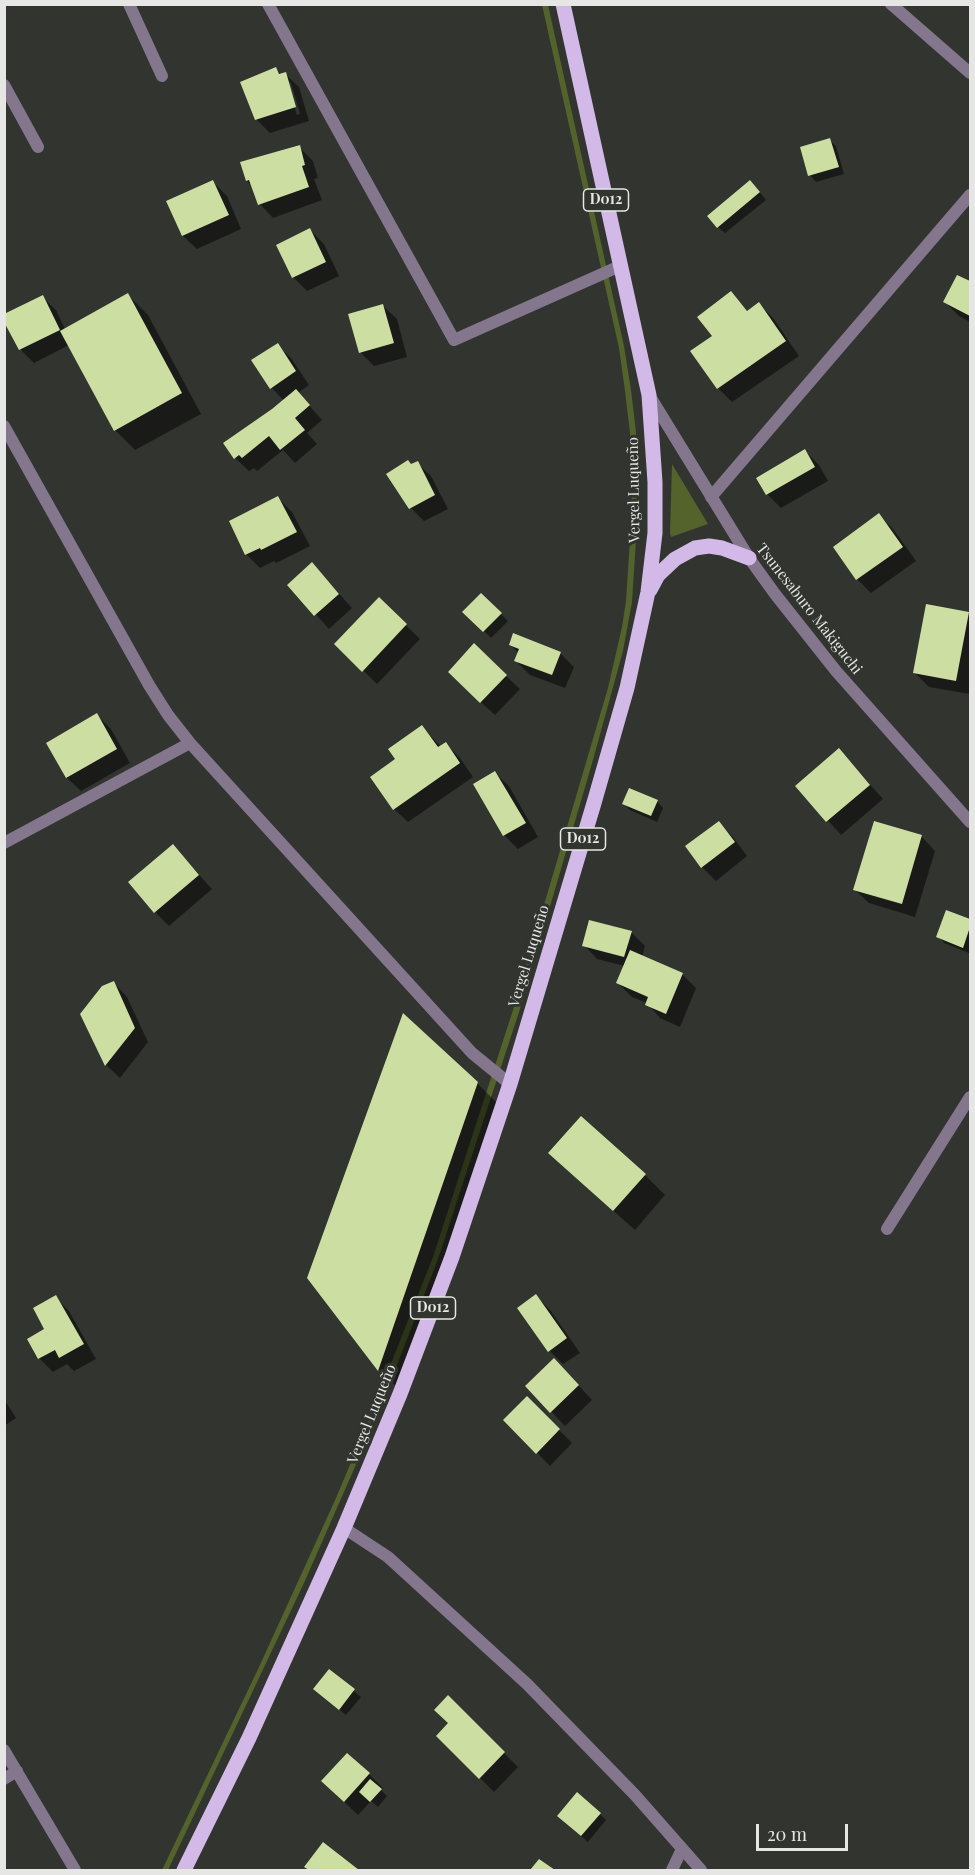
<!DOCTYPE html>
<meta charset="utf-8">
<style>
body{margin:0}
#map{position:relative;width:975px;height:1875px;overflow:hidden;background:#32342f;font-family:"Playfair Display",serif}
canvas{display:block}
.frame{position:absolute;inset:0;border:6px solid #e6e7e4;pointer-events:none}
.scale{position:absolute;left:756px;top:1824px;width:92px;height:27px;box-sizing:border-box;border:3px solid #e6e7e4;border-top:0;padding-left:8px;font-size:18px;line-height:21px;white-space:nowrap;color:#e6e7e4;-webkit-text-stroke:4px #32342f;paint-order:stroke}
</style>
<div id="map">
<canvas width="975" height="1875"></canvas>
<div class="frame"></div>
<div class="scale">20 m</div>
</div>
<script>
const c = document.querySelector('canvas').getContext('2d');
c.lineJoin = 'round';
function fillPath(path, color) {
  c.fillStyle = color;
  c.fill(path, 'evenodd');
}
function toPath(rows) {
  const path = new Path2D();
  for (const r of rows) {
    path.moveTo(r[0], r[1]);
    for (let i = 2; i < r.length; i += 2) path.lineTo(r[i], r[i + 1]);
  }
  return path;
}
function stroke(path, color, width, dash) {
  c.strokeStyle = color;
  c.lineWidth = width;
  c.lineCap = dash ? 'butt' : 'round';
  c.setLineDash(dash || []);
  c.stroke(path);
}
function drawText(font, color, halo, rows, align = 'center') {
  c.font = font + ' "Playfair Display",serif';
  c.lineWidth = 6;
  c.setLineDash([]);
  c.textBaseline = 'middle';
  c.strokeStyle = halo;
  c.fillStyle = color;
  for (const [text, x, y, turn = 0] of rows) {
    c.save();
    c.translate(x, y);
    c.rotate((+turn || 0) * Math.PI / 180);
    c.textAlign = isNaN(turn) ? turn : align;
    if (halo) c.strokeText(text, 0, 0);
    c.fillText(text, 0, 0);
    c.restore();
  }
}
fillPath(toPath([
 [542,5,548,5,624,346,631,390,636,432,638,509,632,602,623,651,593,760,519,1012,438,1259,376,1419,304,1583,168,1870,162,1870,259,1667,336,1498,370,1417,433,1257,513,1010,608,688,622,627,626,601,632,509,630,433,625,391,619,348],
 [672,464,708,524,671,537,670,533]
]), '#54622c');
fillPath(toPath([
 [276,69,282,75,285,74,299,87,309,121,270,133,256,119],
 [286,79,291,83,300,114,297,115],
 [829,140,836,146,844,174,816,182,810,175],
 [299,147,313,161,318,178,314,179,322,200,273,218,260,204,253,187,247,181],
 [213,182,227,196,241,229,197,249,183,236,168,202],
 [757,189,766,200,725,233,718,227],
 [310,230,324,244,339,276,307,291,293,277],
 [958,277,970,283,970,322,959,316,945,302],
 [731,293,748,312,759,304,773,318,799,356,732,402,718,388,692,351,714,336],
 [128,295,148,315,201,414,135,450,115,430,69,345,34,363,20,349,42,297,56,310,65,329],
 [383,306,397,319,407,357,374,366,360,352],
 [277,345,291,358,309,385,298,393,322,420,307,433,317,444,295,463,283,450,257,471,254,468,249,471,235,458,284,401,272,388,253,361],
 [805,451,819,465,828,481,781,508,767,494,758,479],
 [417,463,431,476,448,509,424,521,404,501,412,466],
 [278,498,292,512,310,546,276,563,274,561,260,568,246,554],
 [879,515,893,529,916,561,871,593,857,579,835,547],
 [325,578,352,608,329,629,289,585],
 [481,595,508,621,491,638,465,612],
 [379,599,420,639,377,684,336,644],
 [969,614,970,615,970,694,929,687,915,673],
 [510,645,560,653,574,667,565,688,530,675,516,661,519,653],
 [506,676,520,689,495,715,463,686],
 [97,715,111,729,130,763,81,791,67,778,48,743],
 [422,727,441,747,446,744,460,758,473,777,408,822,394,809,397,760],
 [839,750,883,799,841,835,797,786],
 [495,773,509,786,538,837,518,849,504,835],
 [657,801,663,808,657,822,630,810,624,804],
 [719,823,732,836,747,856,716,881,702,867],
 [875,823,922,837,935,851,915,917,869,903,855,890],
 [173,846,212,889,169,926,155,912],
 [947,912,970,921,969,953,944,943,938,936],
 [631,932,645,946,642,957,682,974,696,988,680,1027,660,1018,647,1003,632,997,618,983,625,966,597,959,584,945],
 [114,983,127,997,148,1042,120,1078,106,1065,82,1015],
 [477,1083,503,1109,405,1395,379,1370,309,1278],
 [571,1173,645,1175,665,1195,635,1230],
 [536,1296,550,1310,580,1353,563,1364,550,1351],
 [55,1297,69,1311,96,1359,74,1371,67,1364,53,1372,39,1358,29,1340,46,1330],
 [568,1374,592,1400,565,1426,527,1386],
 [527,1398,572,1443,550,1466,505,1420],
 [4,1399,16,1418,4,1426],
 [330,1671,361,1697,346,1715,322,1695],
 [448,1697,518,1767,494,1792,438,1736,450,1723],
 [369,1774,383,1788,381,1790,387,1796,378,1807,371,1801,358,1815,337,1795],
 [600,1814,606,1820,588,1842,565,1823],
 [324,1845,356,1870,310,1870,306,1867]
]), '#0007');
fillPath(toPath([
 [276,67,279,74,286,72,296,107,255,120,240,82],
 [830,138,839,167,808,176,800,147],
 [300,145,305,165,302,166,309,187,258,205,249,180,246,181,240,162],
 [213,180,229,215,182,236,166,201],
 [750,180,760,192,717,228,707,216],
 [310,228,326,262,292,278,276,245],
 [957,275,970,281,970,316,943,302],
 [731,291,747,311,759,302,786,341,717,389,690,351,712,336,697,317],
 [128,293,182,393,114,431,60,331],
 [43,295,60,330,19,350,4,322,4,314],
 [383,304,394,343,359,353,348,314],
 [278,343,296,371,270,389,251,360],
 [296,389,310,405,295,418,305,430,280,450,269,436,242,458,239,455,234,459,223,443,272,409],
 [805,449,815,467,766,495,756,478],
 [408,460,411,464,418,461,435,495,409,509,386,474],
 [278,496,297,532,261,550,260,548,245,555,229,521],
 [879,513,903,547,856,580,833,547],
 [312,562,339,594,314,616,287,585],
 [481,593,502,613,483,632,462,612],
 [379,597,407,624,362,672,334,644],
 [926,604,969,612,956,681,913,673],
 [513,633,561,652,552,675,514,661,519,649,509,645],
 [474,643,507,675,480,703,448,672],
 [97,713,117,749,66,778,46,743],
 [422,725,438,747,446,742,460,763,393,810,370,777,395,759,388,749],
 [839,748,870,785,826,822,795,786],
 [495,771,526,823,503,836,473,784],
 [629,788,658,800,651,816,622,804],
 [719,821,735,842,701,868,685,846],
 [874,821,922,835,902,904,853,890],
 [173,844,199,875,154,913,128,882],
 [946,910,970,919,970,927,963,948,936,937],
 [589,920,632,931,624,957,582,946],
 [630,950,683,973,666,1014,645,1005,648,997,616,983],
 [114,981,135,1028,105,1066,80,1014,102,986],
 [403,1013,478,1082,378,1371,307,1278],
 [581,1116,646,1174,613,1211,548,1153],
 [536,1294,567,1338,548,1352,517,1308],
 [56,1295,84,1344,59,1358,55,1350,38,1359,27,1339,44,1329,33,1308],
 [554,1358,579,1385,550,1413,525,1386],
 [527,1396,560,1429,536,1454,503,1420],
 [329,1669,355,1689,339,1710,313,1689],
 [448,1695,505,1752,479,1779,436,1736,448,1723,434,1710],
 [347,1753,370,1773,344,1802,321,1781],
 [370,1779,382,1789,370,1802,359,1792],
 [577,1792,601,1813,581,1836,557,1816],
 [323,1842,359,1870,309,1870,304,1867],
 [539,1859,555,1870,530,1870]
]), '#ccdea2');
stroke(toPath([
 [129,4,162,76],
 [268,4,454,340,620,266],
 [891,4,970,73],
 [4,85,38,147],
 [4,426,149,685,168,715,190,743,472,1053,510,1084],
 [711,497,970,195],
 [4,843,190,743],
 [887,1229,970,1097],
 [4,1750,75,1870],
 [4,1779,17,1771],
 [672,1870,682,1849]
]), '#83768d', 12);
stroke(toPath([
 [344,1528,388,1557,527,1684,635,1795,701,1870]
]), '#83768d', 12);
stroke(toPath([
 [649,395,749,558,775,594,836,671,970,822]
]), '#83768d', 12);
stroke(toPath([
 [650,590,658,575,675,559,695,548,709,546,722,548,749,558],
 [184,1870,249,1738,344,1528,400,1394,452,1257,510,1084,594,803,627,688,648,592,655,533,655,482,649,395,563,4]
]), '#d2b9e7', 15);
for (const [x, y, w] of [
 [606,200,45],
 [583,839,45],
 [433,1308,45]
]) {
  const box = new Path2D();
  box.roundRect(x - w / 2, y - 11, w, 22, 4.5);
  c.fillStyle = '#32342f';
  c.fill(box);
  stroke(box, '#e6e7e4', 1.5);
}
drawText('bold 14px', '#e6e7e4', null, [
 ["D012",606,200],
 ["D012",583,839],
 ["D012",433,1308]
]);
drawText('15px', '#e6e7e4', '#32342f', [
 ["Vergel Luqueño",634,490,-91],
 ["Tsunesaburo Makiguchi",809,609,52],
 ["Vergel Luqueño",529,956,-73],
 ["Vergel Luqueño",372,1414,-68]
]);
</script>
